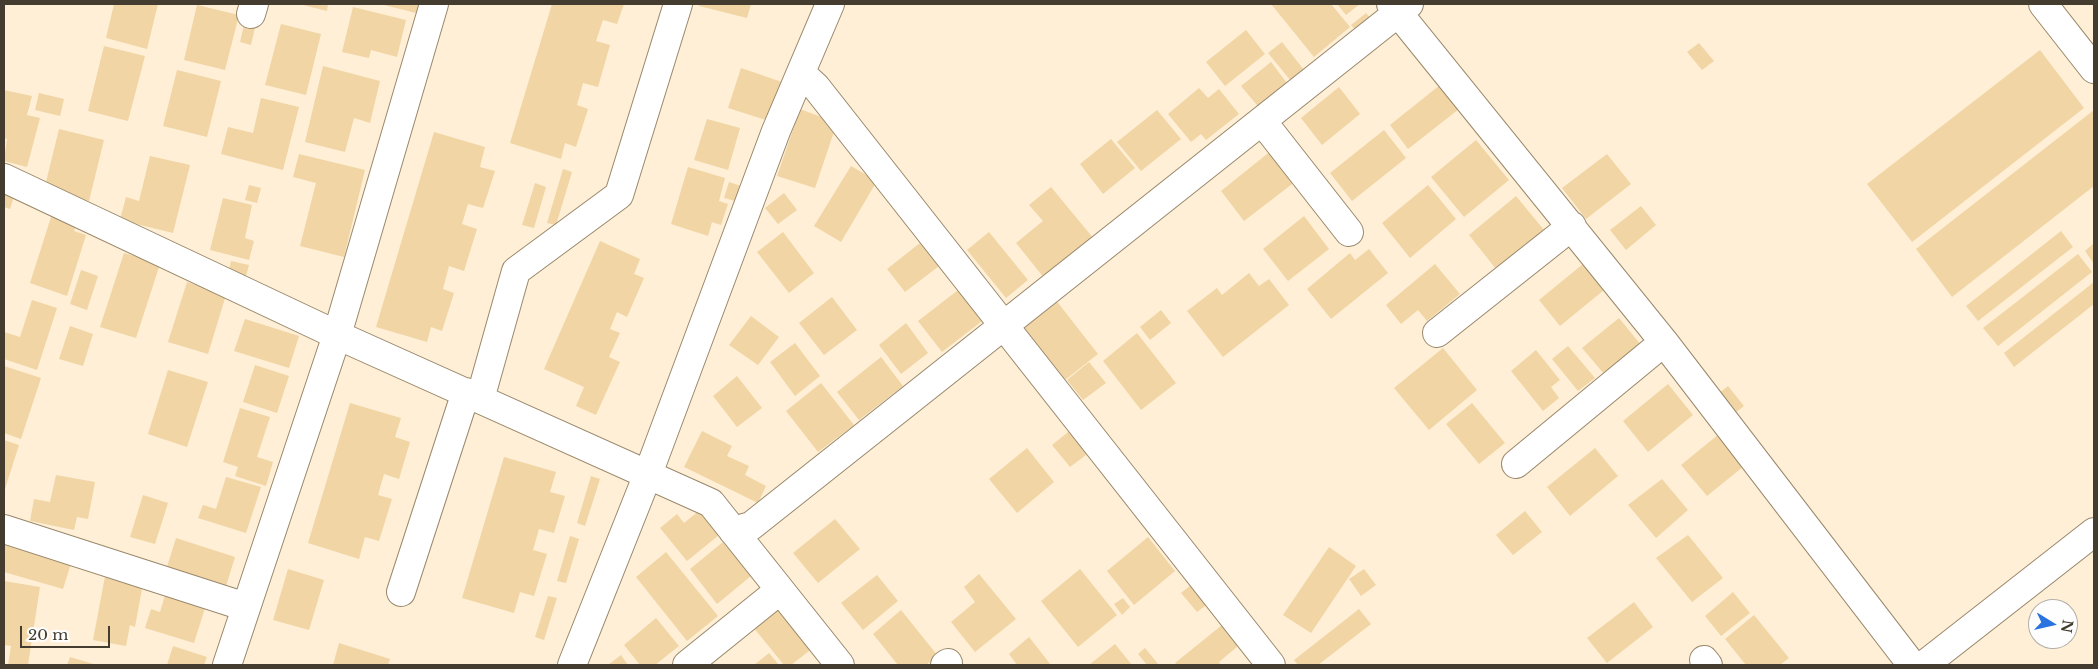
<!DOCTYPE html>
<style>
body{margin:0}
#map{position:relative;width:2098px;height:669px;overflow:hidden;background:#feefd6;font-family:"Libre Baskerville",serif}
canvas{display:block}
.frame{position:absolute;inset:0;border:5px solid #433c2f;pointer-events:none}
.north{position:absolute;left:2028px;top:599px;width:50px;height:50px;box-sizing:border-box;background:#fefefe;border:1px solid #b3b0ab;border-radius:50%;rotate:99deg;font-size:14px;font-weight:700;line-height:20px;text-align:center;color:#433c2f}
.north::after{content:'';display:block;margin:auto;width:18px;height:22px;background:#2b74e0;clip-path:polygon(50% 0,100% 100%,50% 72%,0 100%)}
.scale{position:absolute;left:20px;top:626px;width:90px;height:22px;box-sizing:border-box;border:2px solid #433c2f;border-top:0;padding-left:6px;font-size:15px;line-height:18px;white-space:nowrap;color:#433c2f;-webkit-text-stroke:4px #fefefe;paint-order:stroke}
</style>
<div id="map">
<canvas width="2098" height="669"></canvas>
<div class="frame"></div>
<div class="north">N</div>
<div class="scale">20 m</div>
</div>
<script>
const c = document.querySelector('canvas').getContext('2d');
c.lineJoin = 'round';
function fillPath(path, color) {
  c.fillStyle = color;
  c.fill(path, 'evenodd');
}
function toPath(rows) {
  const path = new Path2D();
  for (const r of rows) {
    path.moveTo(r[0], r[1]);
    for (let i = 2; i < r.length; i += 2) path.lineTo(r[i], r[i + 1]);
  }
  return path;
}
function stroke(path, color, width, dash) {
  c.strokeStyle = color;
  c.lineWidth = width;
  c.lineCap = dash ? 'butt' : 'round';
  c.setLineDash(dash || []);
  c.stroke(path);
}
fillPath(toPath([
 [114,4,158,4,147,49,106,38],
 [299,4,328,4,327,11],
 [380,4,423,4,420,14],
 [552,4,624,4,617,24,603,20,596,41,610,45,598,87,583,83,577,105,588,109,576,147,565,143,561,159,510,143],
 [700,4,751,4,747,18,699,6],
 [1271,4,1331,4,1350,27,1314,57],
 [1337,4,1360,4,1346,15],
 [197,5,239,15,225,70,184,60],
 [353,7,406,20,397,57,371,50,369,58,342,52],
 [1366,13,1375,24,1360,36,1351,25],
 [281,24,321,34,306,95,265,85],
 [244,25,255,28,251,45,240,42],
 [1246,30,1265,54,1225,86,1206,62],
 [1282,42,1304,70,1291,81,1268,53],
 [1699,43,1714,61,1702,70,1687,52],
 [104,46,145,56,128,121,88,111],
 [2040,50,2084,108,1912,242,1867,184],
 [1271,62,1290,87,1261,110,1241,86],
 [323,66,380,81,370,123,354,118,345,152,305,142],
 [741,68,782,82,769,121,728,108],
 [177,70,221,81,207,137,163,126],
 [1440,85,1459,109,1408,149,1390,125],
 [1339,87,1360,114,1322,145,1301,118],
 [1199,88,1208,98,1219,89,1239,114,1206,140,1201,134,1191,142,1168,114],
 [4,90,32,96,27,115,40,118,27,167,4,161,7,139,4,138],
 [39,93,64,99,60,116,35,110],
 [261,98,299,107,283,170,221,154,228,127,253,133],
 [800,109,837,123,815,188,777,176],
 [1157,110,1181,139,1141,171,1117,142],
 [2094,110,2094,186,1952,297,1916,249],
 [707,119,740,128,728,170,694,160],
 [59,129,104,140,89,201,44,190],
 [1384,130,1406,158,1352,201,1330,173],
 [434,132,485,147,480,167,495,171,483,208,468,204,462,224,477,229,464,271,449,266,443,289,454,293,442,331,431,327,427,342,376,327],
 [1111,139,1135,168,1103,194,1080,164],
 [1476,140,1509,180,1464,217,1431,177],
 [1272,150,1296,181,1244,221,1221,191],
 [299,154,365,170,344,257,300,246,316,183,293,177],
 [1607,154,1631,184,1586,219,1562,188],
 [150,156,190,165,173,233,120,220,126,197,139,201],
 [851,166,877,181,841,242,814,226],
 [688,167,725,178,719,201,728,204,721,225,712,222,708,236,671,224],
 [563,169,572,172,556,225,547,223],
 [729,182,744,187,739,202,724,198],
 [535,183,546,187,534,228,522,225],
 [249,185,261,188,257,203,245,200],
 [1428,185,1456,219,1410,258,1382,223],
 [4,187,16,190,10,209,4,207],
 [1051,187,1094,239,1045,279,1016,243,1043,221,1029,205],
 [784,193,797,210,778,224,765,208],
 [1516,196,1544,230,1496,269,1469,235],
 [223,198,252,205,245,238,254,241,249,260,210,250],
 [1641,206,1656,225,1626,250,1610,230],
 [52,214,77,222,74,231,86,235,67,296,30,283],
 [1304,216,1329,249,1288,281,1263,249],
 [2061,231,2073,247,1978,321,1966,306],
 [783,232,814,273,789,293,757,252],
 [989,232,1028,280,1006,298,967,250],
 [925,239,943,263,905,292,887,269],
 [600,241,640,259,634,274,644,278,627,317,617,312,610,329,620,333,609,357,620,362,596,415,576,406,584,387,544,369],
 [2094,243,2094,264,2085,251],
 [1369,249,1388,273,1331,319,1307,289,1350,253,1355,260],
 [124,253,160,264,136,338,100,327],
 [2078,254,2092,272,1998,346,1983,328],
 [231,261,249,265,245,280,228,275],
 [1435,264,1460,294,1427,321,1418,310,1401,324,1386,305],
 [1583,264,1604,290,1560,326,1539,300],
 [81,270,98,276,87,310,70,304],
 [1249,273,1259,286,1269,279,1289,305,1223,357,1187,311,1217,288,1222,295],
 [187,282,226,295,208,354,168,342],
 [2094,282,2094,304,2014,367,2004,353],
 [962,287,986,318,942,352,918,321],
 [832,297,857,330,824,355,799,323],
 [1055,299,1098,354,1065,380,1022,326],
 [32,300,57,308,37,370,4,359,4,332,20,337],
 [1161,310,1171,323,1150,340,1140,327],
 [751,316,779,337,758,365,729,345],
 [1619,318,1641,345,1605,375,1582,348],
 [245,319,299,336,289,368,234,351],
 [906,323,928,353,901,374,879,345],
 [70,326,93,334,83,366,59,359],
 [1137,333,1176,383,1141,410,1103,361],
 [795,343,820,376,795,396,770,362],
 [1568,346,1595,378,1578,391,1552,359],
 [1443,348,1477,390,1429,430,1394,388],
 [1536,350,1560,380,1551,387,1559,398,1543,411,1511,371],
 [881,357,903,386,859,420,837,392],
 [1089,362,1106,383,1083,400,1067,380],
 [255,365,289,376,277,413,243,402],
 [4,366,41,378,21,439,4,433],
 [168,370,208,382,187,447,148,434],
 [737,376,762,408,737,427,713,396],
 [821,383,854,425,818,452,786,411],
 [1668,384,1693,415,1648,452,1623,421],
 [1728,386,1744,406,1730,417,1714,397],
 [350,403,401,418,395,437,410,442,399,479,384,474,378,495,392,499,379,541,365,537,359,559,308,543],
 [1472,403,1505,443,1479,464,1446,424],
 [240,408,270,417,257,457,273,462,266,486,235,476,238,467,223,462],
 [1072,429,1090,452,1070,467,1052,445],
 [702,431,732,446,727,456,749,466,745,475,766,486,758,503,684,467],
 [1719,434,1744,466,1707,496,1681,465],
 [4,440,19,445,4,492],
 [1027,448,1054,482,1017,513,989,479],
 [1595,448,1618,476,1570,516,1547,487],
 [504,457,556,472,550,492,565,496,554,533,539,529,533,550,547,554,534,596,520,592,514,613,462,598],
 [56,475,95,482,88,519,77,517,74,530,30,521,34,499,50,502],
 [591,476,600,479,585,526,577,523],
 [226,477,261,487,246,533,198,518,203,505,216,509],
 [1662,479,1688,510,1656,538,1628,505],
 [143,495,168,503,155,544,130,537],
 [700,510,719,535,687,561,660,528,677,514,684,523],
 [1525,511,1542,532,1513,555,1496,535],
 [835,519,860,549,818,583,793,553],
 [1688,535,1723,578,1692,602,1656,558],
 [570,536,579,539,566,583,557,581],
 [4,537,73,557,63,589,4,572],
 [1148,537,1175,571,1134,605,1107,571],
 [176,538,235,557,226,586,167,567],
 [723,542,751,576,717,604,690,569],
 [1329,547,1356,566,1311,633,1283,615],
 [666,552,718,616,687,641,636,577],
 [288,569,324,580,309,630,273,620],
 [1080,569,1117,615,1078,647,1041,601],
 [1364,569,1376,585,1361,596,1349,579],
 [106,571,144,578,135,627,130,625,126,646,93,640],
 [979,574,1016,619,975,652,951,622,975,602,964,587],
 [877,575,898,601,863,630,841,603],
 [4,581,40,587,28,665,8,665,11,646,4,645],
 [1196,581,1212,601,1197,612,1181,593],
 [1733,592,1750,613,1721,636,1705,616],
 [165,595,205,608,194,643,145,628,151,609,160,612],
 [548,596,557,598,544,640,535,637],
 [1123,598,1130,607,1122,615,1114,604],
 [1634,602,1653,627,1607,663,1587,638],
 [779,606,813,648,791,665,784,665,753,627],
 [1359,609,1371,624,1318,665,1298,665,1294,660],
 [901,610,938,656,926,665,898,665,873,634],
 [1754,615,1789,658,1780,665,1746,665,1725,639],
 [656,618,679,646,655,665,640,665,624,645],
 [1227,621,1244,641,1219,662,1221,665,1177,665,1175,663],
 [1029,637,1051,665,1017,665,1009,654],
 [339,643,390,659,388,665,333,665],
 [1115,644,1132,665,1089,665],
 [173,646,207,657,204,665,167,665],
 [1145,648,1159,665,1147,665,1138,654],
 [769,653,779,665,754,665],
 [621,655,628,665,608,665],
 [70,657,97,665,67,665]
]), '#f1d5a4');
const street = toPath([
 [1391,4,1664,342,1912,665],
 [2043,4,2094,69],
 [251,14,254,4],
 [801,73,816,87,1271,665],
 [1262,121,1349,232],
 [4,178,337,335,711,503,840,665],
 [1437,333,1572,226],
 [480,399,516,271,619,195,678,4],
 [1516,464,1664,342],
 [4,529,246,607],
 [733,531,751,526,1409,4],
 [401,592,466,392],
 [1704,660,1708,665],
 [227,665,337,335,434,4],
 [572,665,648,474,776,131,830,4],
 [687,665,780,590],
 [945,665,948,663],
 [1924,665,2094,532]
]);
stroke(street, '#99886b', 30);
stroke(street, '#fff', 28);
</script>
